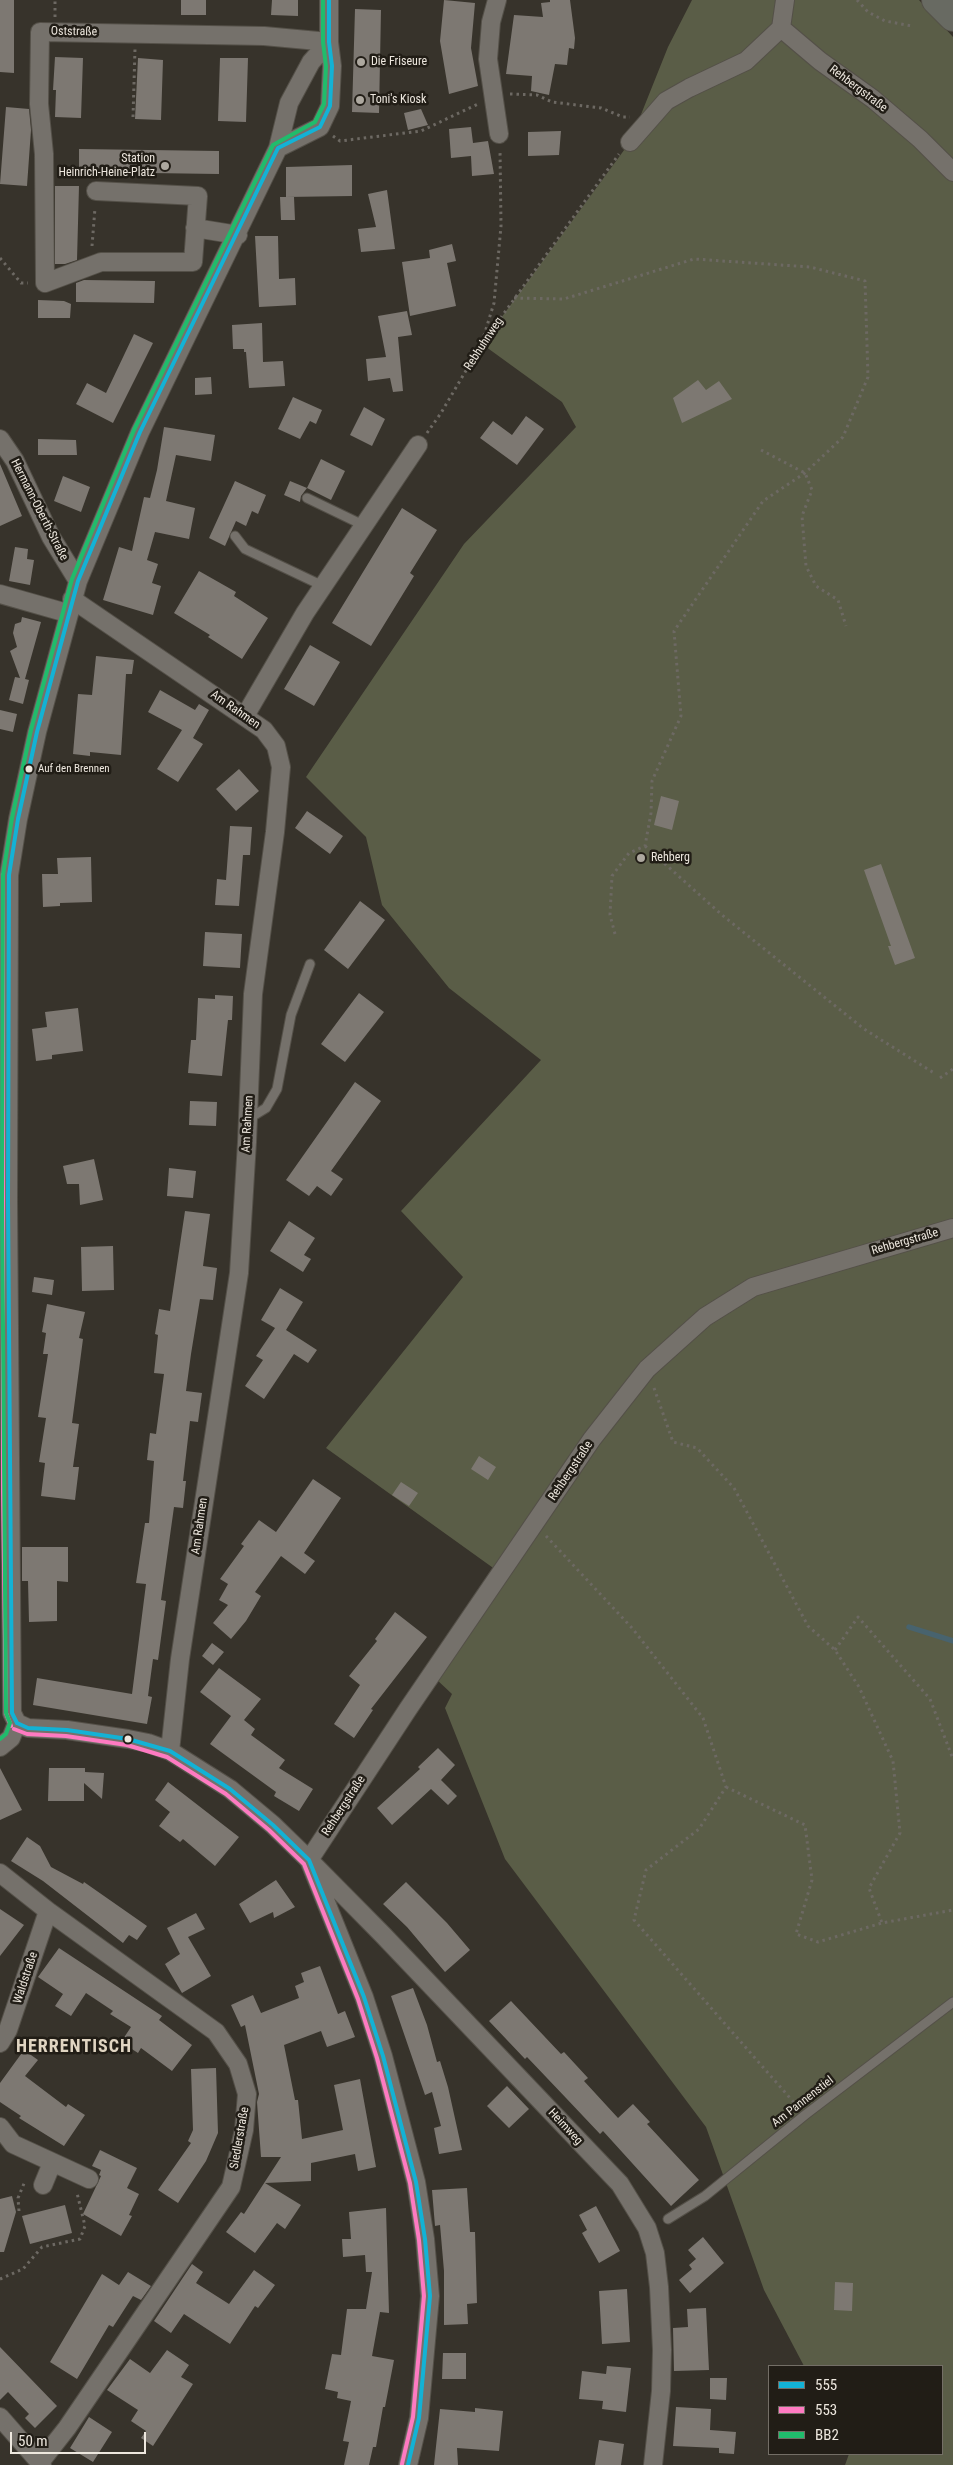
<!DOCTYPE html>
<meta charset="utf-8">
<style>
body{margin:0}
#map{position:relative;width:953px;height:2465px;overflow:hidden;background:#37332b;font-family:"Roboto Condensed",sans-serif}
canvas{display:block}
.legend{position:absolute;left:768px;top:2365px;width:175px;height:90px;box-sizing:border-box;background:#211d16;border:1px solid #736e66;margin:0;padding:6px 9px;list-style:none;font-size:15px;color:#ede7de}
.legend li{display:flex;align-items:center;gap:10px;height:25px}
.legend b{width:25px;border:1px solid #736e66}
.scale{position:absolute;left:10px;top:2432px;width:136px;height:22px;box-sizing:border-box;border:2px solid #ede7de;border-top:0;padding-left:6px;font-size:15px;line-height:18px;white-space:nowrap;color:#ede7de;-webkit-text-stroke:4px #211d16;paint-order:stroke}
</style>
<div id="map">
<canvas width="953" height="2465"></canvas>
<ul class="legend">
<li><b style="height:6px;background:#13b2d5"></b>555</li>
<li><b style="height:6px;background:#fe7ac1"></b>553</li>
<li><b style="height:6px;background:#20bc6c"></b>BB2</li>
</ul>
<div class="scale">50 m</div>
</div>
<script>
const c = document.querySelector('canvas').getContext('2d');
c.lineJoin = 'round';
function fillPath(path, color) {
  c.fillStyle = color;
  c.fill(path, 'evenodd');
}
function toPath(rows) {
  const path = new Path2D();
  for (const r of rows) {
    path.moveTo(r[0], r[1]);
    for (let i = 2; i < r.length; i += 2) path.lineTo(r[i], r[i + 1]);
  }
  return path;
}
function stroke(path, color, width, dash) {
  c.strokeStyle = color;
  c.lineWidth = width;
  c.lineCap = dash ? 'butt' : 'round';
  c.setLineDash(dash || []);
  c.stroke(path);
}
function drawText(font, color, halo, rows, align = 'center') {
  c.font = font + ' "Roboto Condensed",sans-serif';
  c.lineWidth = 5;
  c.setLineDash([]);
  c.textBaseline = 'middle';
  c.strokeStyle = halo;
  c.fillStyle = color;
  for (const [text, x, y, turn = 0] of rows) {
    c.save();
    c.translate(x, y);
    c.rotate((+turn || 0) * Math.PI / 180);
    c.textAlign = isNaN(turn) ? turn : align;
    if (halo) c.strokeText(text, 0, 0);
    c.fillText(text, 0, 0);
    c.restore();
  }
}
fillPath(toPath([
 [692,0,919,0,953,37,953,2465,845,2465,849,2454,942,2454,942,2366,804,2366,764,2290,706,2127,505,1859,445,1708,452,1694,436,1679,503,1575,326,1448,463,1277,401,1211,541,1060,449,988,382,905,366,837,306,777,464,544,576,427,562,402,482,344,630,142,668,47]
]), '#5a5d47');
stroke(toPath([
 [909,1627,953,1641]
]), '#48636e', 5.5);
fillPath(toPath([
 [0,0,14,0,14,73,0,72],
 [181,0,206,0,206,15,181,15],
 [272,0,298,0,298,16,271,15],
 [444,0,475,3,471,48,478,86,449,94,440,41],
 [550,0,570,0,575,38,574,49,569,48,567,65,555,64,549,95,531,91,532,76,506,74,514,15,543,17,541,3,550,2],
 [355,9,381,10,379,113,352,112],
 [55,57,83,58,81,118,55,117,56,90,53,90],
 [138,58,163,60,161,120,135,119],
 [220,58,248,58,246,122,218,121],
 [6,107,29,109,31,130,27,186,0,184],
 [421,109,428,125,408,130,404,113],
 [471,127,473,143,488,141,494,174,472,176,471,156,451,158,449,129],
 [561,131,559,155,528,156,528,132],
 [79,149,219,151,219,174,79,172],
 [352,165,352,196,286,197,286,167],
 [55,186,79,186,77,260,65,264,55,264],
 [387,190,395,249,361,252,358,229,376,227,368,194],
 [280,197,294,197,295,220,281,220],
 [255,236,278,236,279,279,295,278,296,305,259,307],
 [452,244,456,261,447,263,456,306,410,316,402,262,430,258,429,250],
 [84,280,155,281,154,303,76,302,76,283],
 [38,300,64,301,71,304,70,318,38,318],
 [407,311,412,335,398,337,403,391,393,392,390,378,368,381,366,359,386,357,378,316],
 [262,323,263,362,283,361,285,386,249,388,246,352,244,352,244,349,233,349,232,325],
 [134,334,153,343,113,423,76,404,87,383,106,393],
 [211,377,212,394,195,395,195,378],
 [698,380,706,390,719,381,732,399,682,423,673,398],
 [293,397,322,410,316,424,310,421,300,439,278,429],
 [364,407,385,419,372,446,350,435],
 [526,416,544,429,517,465,480,438,493,421,512,435],
 [164,427,215,435,211,461,176,455,166,501,195,508,189,539,155,532,147,560,158,564,152,583,161,586,153,615,103,600,119,547,132,551,144,497,150,498,157,470],
 [38,439,76,440,77,455,38,455],
 [321,459,345,471,331,500,307,488],
 [0,464,22,516,0,526],
 [63,476,90,487,81,512,54,501],
 [235,481,266,495,258,514,252,511,246,526,236,521,225,546,209,538],
 [290,481,307,488,301,496,300,502,284,495],
 [402,508,437,530,410,573,414,576,371,646,332,623],
 [15,547,28,549,27,559,34,560,30,585,9,581],
 [199,571,236,592,234,596,268,618,242,659,208,637,210,635,174,613],
 [22,617,41,622,25,679,29,680,23,704,9,700,15,677,20,678,10,651,17,647,13,633,15,624,21,622],
 [310,645,340,662,314,706,284,689],
 [96,656,134,660,132,674,126,674,121,755,90,752,90,756,73,754,78,694,92,695],
 [160,690,195,710,199,704,209,710,193,738,203,744,178,782,157,769,182,730,148,712],
 [0,710,17,714,13,732,0,729],
 [239,769,259,791,236,811,216,789],
 [661,796,679,801,672,830,654,825],
 [307,811,343,836,330,854,295,828],
 [230,826,252,827,250,855,243,855,239,906,215,905,217,879,226,880],
 [91,857,92,902,60,903,60,906,43,907,42,874,58,874,57,858],
 [881,864,915,958,895,965,888,946,891,946,864,870],
 [360,901,385,920,348,969,324,950],
 [205,932,242,934,240,968,203,966],
 [359,993,384,1012,345,1062,321,1044],
 [215,995,233,996,232,1020,228,1020,222,1076,188,1073,191,1040,196,1040,198,998,215,999],
 [78,1008,83,1051,52,1055,52,1059,36,1061,32,1029,47,1027,45,1012],
 [355,1082,381,1101,331,1171,343,1179,331,1196,317,1186,309,1196,286,1180],
 [190,1101,217,1102,216,1126,189,1125],
 [94,1159,103,1200,80,1205,79,1184,67,1184,63,1166],
 [169,1168,196,1171,193,1198,167,1196],
 [185,1211,210,1214,203,1266,217,1268,213,1300,200,1299,191,1354,186,1391,202,1393,198,1422,190,1421,183,1481,186,1481,183,1508,174,1507,161,1600,166,1601,158,1660,153,1659,148,1696,152,1697,147,1724,33,1705,37,1678,132,1694,146,1584,136,1583,145,1523,149,1523,154,1461,147,1460,150,1433,156,1434,164,1374,154,1373,158,1335,155,1334,159,1309,170,1311],
 [289,1221,315,1238,304,1255,311,1259,303,1272,270,1251],
 [113,1246,114,1290,82,1291,81,1247],
 [34,1277,54,1280,52,1295,32,1292],
 [280,1288,303,1302,286,1330,317,1350,308,1363,294,1354,264,1399,245,1386,263,1360,256,1356,275,1328,261,1320],
 [47,1304,85,1312,79,1338,83,1339,72,1423,79,1424,73,1467,79,1467,75,1500,41,1496,45,1463,39,1462,46,1418,38,1417,48,1354,43,1354,46,1333,42,1332],
 [479,1456,496,1467,488,1480,471,1469],
 [313,1479,341,1498,304,1553,315,1561,305,1574,281,1556,255,1592,261,1596,246,1621,231,1639,213,1623,228,1605,219,1600,228,1584,220,1579,244,1546,241,1544,259,1520,276,1532],
 [401,1482,418,1493,409,1506,392,1495],
 [22,1547,68,1547,68,1582,57,1581,57,1621,29,1622,28,1581,22,1581],
 [395,1612,427,1637,371,1709,373,1710,354,1738,334,1724,360,1685,349,1676,377,1641,375,1639],
 [212,1643,224,1652,213,1665,202,1656],
 [219,1668,261,1699,244,1720,255,1729,251,1735,285,1760,279,1768,313,1789,299,1811,274,1796,276,1792,210,1744,231,1716,200,1692],
 [438,1748,455,1765,441,1780,457,1796,448,1805,431,1789,392,1825,377,1808,420,1769,418,1767],
 [0,1768,22,1810,0,1820],
 [49,1768,85,1768,85,1772,104,1773,102,1799,84,1783,84,1801,48,1801],
 [168,1782,239,1837,215,1866,183,1839,180,1842,159,1826,170,1812,155,1800],
 [27,1837,40,1846,51,1867,83,1884,84,1882,147,1926,137,1940,129,1935,123,1943,43,1881,11,1861],
 [276,1880,295,1907,274,1918,273,1912,250,1923,239,1904],
 [406,1882,447,1923,470,1950,445,1972,407,1927,383,1904],
 [0,1909,24,1925,0,1956],
 [196,1913,205,1929,188,1937,211,1976,182,1993,165,1964,180,1954,167,1928],
 [59,1948,162,2016,159,2020,192,2045,172,2071,141,2048,138,2053,121,2042,131,2027,110,2014,113,2011,86,1993,71,2016,55,2006,63,1994,38,1977],
 [320,1966,338,2014,345,2011,355,2037,327,2047,321,2031,284,2045,295,2100,298,2100,302,2139,343,2130,334,2085,360,2079,376,2167,358,2171,355,2154,311,2163,311,2181,265,2183,301,2205,285,2229,277,2223,255,2253,226,2232,241,2212,244,2214,281,2157,261,2157,257,2102,259,2094,245,2025,241,2027,231,2005,253,1995,261,2013,299,1998,295,1986,304,1982,301,1973],
 [413,1988,427,2025,437,2062,440,2061,448,2087,462,2150,439,2154,434,2128,441,2126,432,2092,425,2095,391,1996],
 [511,2001,561,2054,564,2052,588,2078,584,2081,618,2118,633,2104,650,2122,647,2124,699,2180,671,2206,603,2131,600,2134,566,2098,527,2057,525,2059,489,2021],
 [24,2050,38,2060,25,2076,66,2107,68,2104,85,2115,64,2146,19,2118,21,2116,0,2102,0,2083],
 [216,2068,218,2133,206,2161,178,2203,158,2190,191,2143,188,2141,193,2130,191,2069],
 [507,2086,529,2109,509,2128,487,2106],
 [100,2150,137,2168,127,2188,139,2194,129,2215,132,2216,121,2236,83,2214,101,2176,99,2175,101,2170,92,2166],
 [467,2188,470,2232,475,2232,477,2303,467,2304,468,2324,444,2325,444,2271,440,2225,435,2226,432,2190],
 [12,2196,16,2212,4,2252,0,2252,0,2199],
 [65,2205,72,2233,30,2244,22,2216],
 [596,2206,620,2251,599,2263,582,2233,587,2230,579,2215],
 [386,2208,389,2313,380,2312,372,2356,394,2360,385,2407,383,2407,376,2447,373,2447,369,2465,344,2465,349,2442,343,2441,351,2401,337,2398,338,2392,325,2389,332,2354,341,2355,347,2309,366,2309,372,2272,366,2272,365,2255,343,2257,342,2239,351,2239,349,2212],
 [703,2237,724,2263,690,2293,679,2280,692,2269,689,2265,696,2259,688,2250],
 [192,2264,203,2272,196,2283,229,2304,254,2270,275,2285,258,2308,255,2306,230,2344,184,2314,171,2333,154,2321],
 [128,2272,151,2286,141,2300,133,2296,113,2327,109,2325,77,2379,50,2362,102,2274,119,2285],
 [835,2282,853,2283,852,2311,834,2310],
 [627,2289,630,2342,602,2344,599,2291],
 [706,2308,709,2370,674,2371,673,2328,688,2327,687,2309],
 [0,2347,57,2406,35,2428,25,2418,29,2414,8,2392,0,2400],
 [167,2350,189,2365,181,2377,193,2384,153,2446,141,2438,146,2431,131,2421,138,2410,107,2390,130,2359,150,2373],
 [443,2353,466,2353,466,2379,442,2379],
 [607,2366,631,2368,626,2412,602,2409,603,2401,579,2399,582,2371,606,2374],
 [710,2378,727,2378,726,2400,710,2399],
 [676,2407,711,2409,710,2430,736,2432,734,2454,719,2453,719,2448,673,2446],
 [475,2408,503,2411,499,2451,457,2448,458,2465,434,2465,440,2409,475,2412],
 [89,2417,112,2432,93,2462,70,2448],
 [599,2440,624,2444,621,2465,595,2465]
]), '#7d7872');
const service = toPath([
 [307,498,363,525],
 [235,536,245,549,323,586],
 [248,1119,266,1108,277,1089,291,1015,310,964],
 [668,2219,705,2196,805,2115,953,2002]
]);
const minor = toPath([
 [497,0,491,22,488,59,499,134],
 [781,28,820,61,873,99,920,139,953,172],
 [781,28,785,0],
 [630,142,666,101,689,88,746,61,781,28],
 [278,148,320,127,330,106,332,66,329,42,329,0],
 [96,191,198,196,193,262,101,262,45,283,44,154,39,104,40,32,264,36,329,42],
 [195,228,238,235],
 [0,439,15,461,51,537,78,581],
 [0,594,67,613],
 [72,599,264,730,276,746,281,767,275,832,253,994,247,1142,239,1273,180,1659,170,1751],
 [245,716,305,613,418,445],
 [17,1723,12,1713,8,1200,9,875,18,819,37,732,78,581,140,432,278,148,289,103,311,62,329,42],
 [17,1723,28,1728,67,1730,128,1739,148,1743,170,1751,230,1789,273,1825,309,1860,364,1997,383,2056,416,2182,425,2239,430,2296,419,2418,408,2465],
 [0,1747,11,1738,17,1723],
 [0,1873,48,1911,216,2032,238,2064,247,2094,244,2130,231,2187,67,2428,41,2461],
 [0,2043,8,2030,48,1911],
 [0,2127,13,2144,89,2179],
 [43,2185,52,2163],
 [0,2417,42,2465],
 [653,2465,661,2391,662,2350,659,2287,655,2253,647,2228,620,2184,383,1935,309,1860,408,1709,592,1439,647,1369,705,1317,753,1287,953,1228]
]);
const primary = toPath([
 [936,0,953,17]
]);
stroke(service, '#545048', 11);
stroke(minor, '#545048', 20);
stroke(primary, '#545048', 30);
stroke(toPath([
 [857,0,868,12,885,21,912,26],
 [55,17,55,0],
 [510,94,537,95,552,102,601,108,623,117,630,117],
 [133,117,135,49],
 [333,136,340,141,421,131,478,104],
 [92,246,95,208],
 [0,258,21,283,28,283],
 [514,298,564,299,694,259,810,267,865,281,868,377,843,437,805,473,763,501,674,631,681,716,652,781,651,813,645,846],
 [482,342,494,303,501,226,500,150],
 [427,433,441,413,481,345,619,154],
 [761,450,805,473,812,490,802,516,806,566,816,586,838,600,846,626],
 [645,846,722,915,864,1029,934,1073],
 [615,934,610,915,612,876,629,853,645,846],
 [940,1078,953,1069],
 [654,1388,673,1442,697,1448,734,1488,808,1626,835,1650,859,1687,893,1761,900,1833,869,1888,882,1923],
 [546,1536,632,1628,703,1718,726,1787,699,1829,646,1870,634,1920,797,2106],
 [835,1650,858,1617,930,1699,953,1759],
 [726,1787,805,1825,812,1880,796,1934,818,1942,882,1923,953,1910],
 [19,2211,18,2198,25,2181],
 [0,2279,23,2269,42,2247,80,2239,85,2226,77,2193]
]), '#6d6963', 3, [2.5, 4]);
stroke(service, '#75716b', 9);
stroke(minor, '#75716b', 18);
stroke(primary, '#686a62', 28);
stroke(toPath([
 [17,1723,12,1713,8,1200,9,875,18,819,37,732,78,581,140,432,278,148,320,127,330,106,332,66,329,42,329,0],
 [17,1723,28,1728,67,1730,128,1739,170,1751,230,1789,273,1825,309,1860,364,1997,383,2056,416,2182,425,2239,430,2296,419,2418,408,2465]
]), '#13b2d5', 4);
stroke(toPath([
 [3,875,3,1492,6,1713,11,1726],
 [14,1729,27,1734,66,1736,127,1745,167,1757,226,1794,269,1830,304,1864,358,1999,377,2058,410,2183,419,2240,424,2296,413,2417,402,2464]
]), '#fe7ac1', 4);
stroke(toPath([
 [0,1739,6,1734,10,1723,6,1713,2,1200,3,875,12,818,31,730,72,579,134,430,273,145,315,122,324,104,326,66,323,42,323,0]
]), '#20bc6c', 4);
for (const [x, y, r, color] of [
 [361,62,5,"#ada89f"],
 [360,100,5,"#ada89f"],
 [165,166,5,"#ada89f"],
 [29,769,4.5,"#ede7de"],
 [641,858,5,"#ada89f"],
 [128,1739,4.5,"#ede7de"]
]) {
  const dot = new Path2D();
  dot.arc(x, y, r, 0, 2 * Math.PI);
  c.fillStyle = color;
  c.fill(dot);
  stroke(dot, '#211d16', 2);
}
drawText('11px', '#ede7de', '#211d16', [
 ["Auf den Brennen",38,769]
], 'left');
drawText('12px', '#ede7de', '#211d16', [
 ["Oststraße",74,32,1],
 ["Rehbergstraße",858,89,37],
 ["Rebhuhnweg",484,344,-57],
 ["Hermann-Oberth-Straße",39,510,63],
 ["Am Rahmen",235,710,35],
 ["Am Rahmen",248,1124,-87],
 ["Rehbergstraße",905,1242,-16],
 ["Rehbergstraße",571,1471,-56],
 ["Am Rahmen",200,1526,-82],
 ["Rehbergstraße",344,1806,-57],
 ["Waldstraße",26,1978,-72],
 ["Am Pannenstiel",803,2102,-38],
 ["Heimweg",565,2127,47],
 ["Siedlerstraße",240,2138,-80]
]);
drawText('12px', '#ede7de', '#211d16', [
 ["Die Friseure",371,62],
 ["Toni's Kiosk",370,100],
 ["Station",155,159,"right"],
 ["Heinrich-Heine-Platz",155,173,"right"],
 ["Rehberg",651,858]
], 'left');
c.letterSpacing = '1px';
drawText('bold 18px', '#e0d5c2', '#211d16', [
 ["HERRENTISCH",74,2047]
]);
c.letterSpacing = '0px';
</script>
